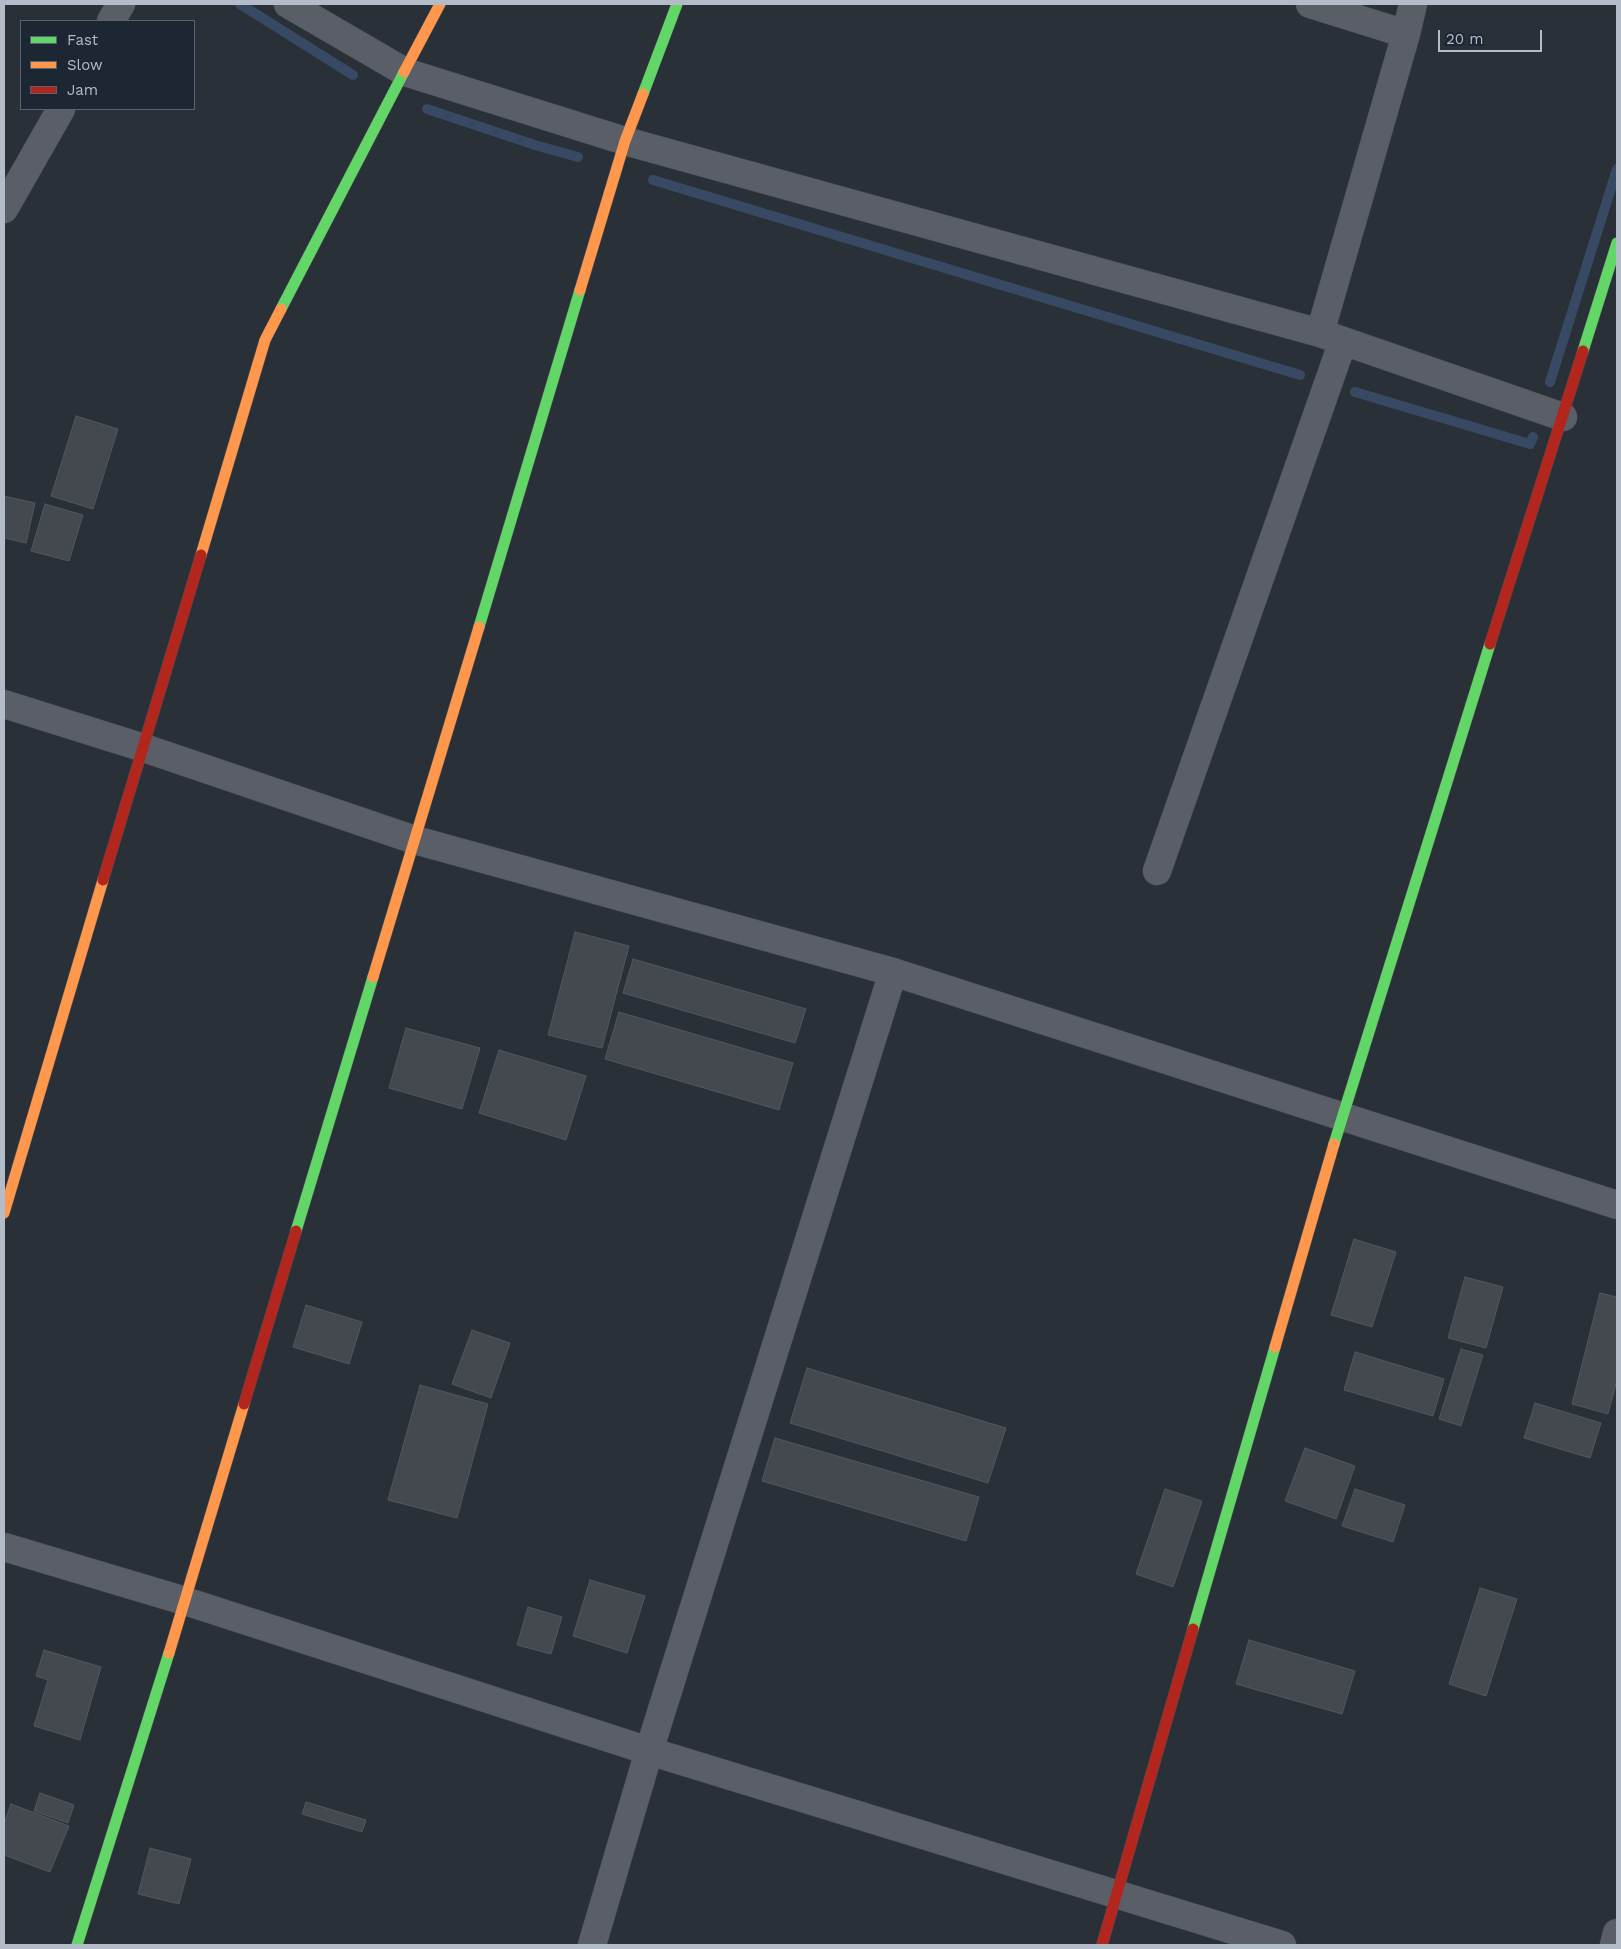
<!DOCTYPE html>
<style>
body{margin:0}
#map{position:relative;width:1621px;height:1949px;overflow:hidden;background:#2a3038;font-family:"Work Sans",sans-serif}
canvas{display:block}
.frame{position:absolute;inset:0;border:5px solid #b4bcc9;pointer-events:none}
.legend{position:absolute;left:20px;top:20px;width:175px;height:90px;box-sizing:border-box;background:#1d2633;border:1px solid #59626f;margin:0;padding:6px 9px;list-style:none;font-size:15px;color:#b4bcc9}
.legend li{display:flex;align-items:center;gap:10px;height:25px}
.legend b{width:25px;border:1px solid #59626f}
.scale{position:absolute;left:1438px;top:30px;width:104px;height:22px;box-sizing:border-box;border:2px solid #b4bcc9;border-top:0;padding-left:6px;font-size:15px;line-height:18px;white-space:nowrap;color:#b4bcc9;-webkit-text-stroke:4px #1d2633;paint-order:stroke}
</style>
<div id="map">
<canvas width="1621" height="1949"></canvas>
<div class="frame"></div>
<ul class="legend">
<li><b style="height:6px;background:#63d668"></b>Fast</li>
<li><b style="height:6px;background:#ff974d"></b>Slow</li>
<li><b style="height:6px;background:#b3261e"></b>Jam</li>
</ul>
<div class="scale">20 m</div>
</div>
<script>
const c = document.querySelector('canvas').getContext('2d');
c.lineJoin = 'round';
function toPath(rows) {
  const path = new Path2D();
  for (const r of rows) {
    path.moveTo(r[0], r[1]);
    for (let i = 2; i < r.length; i += 2) path.lineTo(r[i], r[i + 1]);
  }
  return path;
}
function stroke(path, color, width, dash) {
  c.strokeStyle = color;
  c.lineWidth = width;
  c.lineCap = dash ? 'butt' : 'round';
  c.setLineDash(dash || []);
  c.stroke(path);
}
function fillPath(path, color) {
  c.fillStyle = color;
  c.fill(path, 'evenodd');
}
stroke(toPath([
 [240,4,353,75],
 [427,109,538,146,578,157],
 [653,180,1300,375],
 [1550,382,1617,169],
 [1355,392,1530,444,1533,437]
]), '#384963', 10);
const building = toPath([
 [76,416,118,429,93,509,51,496,76,416],
 [4,496,35,503,26,543,4,538,4,496],
 [45,504,83,515,69,561,31,551,45,504],
 [575,932,629,946,602,1048,548,1035,575,932],
 [633,959,806,1009,795,1043,623,993,633,959],
 [619,1012,793,1063,779,1110,605,1059,619,1012],
 [406,1028,480,1048,462,1109,389,1088,406,1028],
 [499,1050,586,1076,566,1140,479,1113,499,1050],
 [1354,1239,1396,1252,1372,1327,1331,1315,1354,1239],
 [1465,1277,1503,1287,1486,1348,1448,1338,1465,1277],
 [1600,1293,1617,1297,1617,1380,1608,1414,1572,1404,1600,1293],
 [306,1305,362,1322,349,1364,293,1347,306,1305],
 [472,1330,510,1343,491,1398,452,1384,472,1330],
 [1461,1349,1483,1355,1461,1426,1439,1419,1461,1349],
 [1355,1352,1444,1379,1433,1416,1344,1390,1355,1352],
 [807,1368,1006,1428,988,1483,790,1423,807,1368],
 [420,1385,488,1404,457,1518,388,1500,420,1385],
 [1535,1403,1601,1423,1590,1458,1524,1438,1535,1403],
 [775,1438,979,1497,966,1541,762,1481,775,1438],
 [1305,1448,1355,1466,1336,1519,1285,1501,1305,1448],
 [1165,1489,1202,1501,1173,1587,1136,1574,1165,1489],
 [1355,1489,1405,1505,1393,1542,1342,1526,1355,1489],
 [590,1580,645,1596,627,1653,573,1636,590,1580],
 [1480,1588,1517,1599,1486,1696,1449,1684,1480,1588],
 [528,1607,562,1617,551,1654,517,1645,528,1607],
 [1249,1640,1355,1671,1342,1714,1236,1684,1249,1640],
 [44,1650,101,1667,80,1740,34,1726,48,1680,36,1676,44,1650],
 [40,1793,74,1805,68,1823,34,1811,40,1793],
 [306,1802,366,1820,362,1832,302,1814,306,1802],
 [11,1804,69,1826,50,1872,4,1855,4,1824,11,1804],
 [150,1848,191,1859,179,1904,138,1894,150,1848]
]);
fillPath(building, '#444950');
stroke(building, '#52575f', 1);
const street = toPath([
 [288,4,405,72,625,141,1320,333,1563,417],
 [1310,4,1406,34],
 [111,21,121,4],
 [4,209,61,109],
 [1320,333,1406,34,1413,4],
 [4,704,144,748,415,840,893,972,1617,1205],
 [1157,871,1343,341],
 [4,1547,185,1601,649,1751,1282,1945],
 [592,1945,649,1751,893,972],
 [1614,1945,1617,1933]
]);
const fast = toPath([
 [643,94,677,4],
 [281,309,404,72],
 [1583,351,1617,243],
 [479,627,580,290],
 [1334,1144,1490,644],
 [296,1231,373,977],
 [1193,1629,1275,1347],
 [77,1945,169,1653]
]);
const slow = toPath([
 [404,72,440,4],
 [580,290,625,141,643,94],
 [201,555,265,340,281,309],
 [373,977,479,627],
 [4,1213,103,880],
 [1275,1347,1334,1144],
 [169,1653,244,1404]
]);
const jam = toPath([
 [1490,644,1583,351],
 [103,880,201,555],
 [244,1404,296,1231],
 [1102,1945,1193,1629]
]);
stroke(street, '#484c53', 29);
stroke(fast, '#484c53', 12);
stroke(slow, '#484c53', 12);
stroke(jam, '#484c53', 12);
stroke(street, '#5a5e66', 28);
stroke(fast, '#63d668', 11);
stroke(slow, '#ff974d', 11);
stroke(jam, '#b3261e', 11);
</script>
